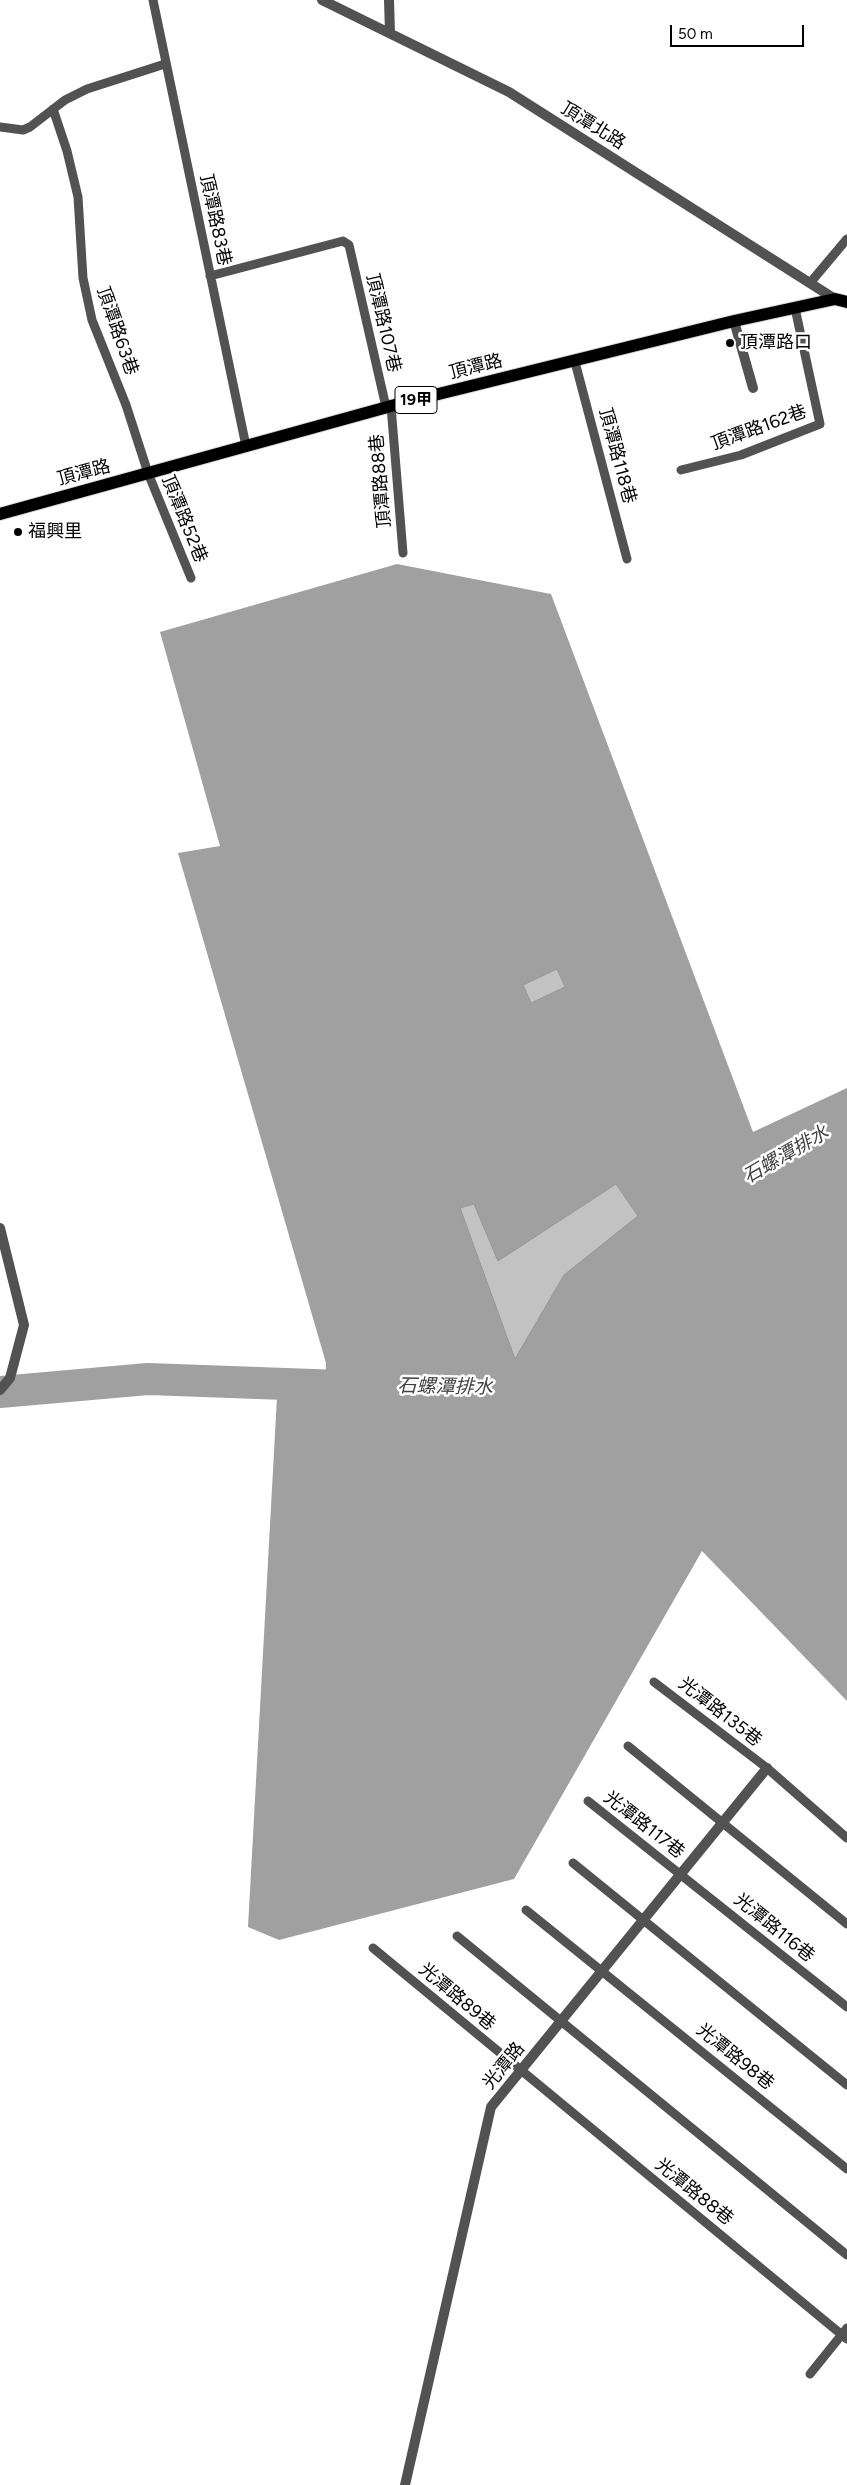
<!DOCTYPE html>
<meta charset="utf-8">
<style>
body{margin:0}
#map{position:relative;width:847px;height:2485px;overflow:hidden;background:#fff;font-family:Figtree,sans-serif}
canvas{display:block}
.scale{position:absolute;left:670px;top:25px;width:134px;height:22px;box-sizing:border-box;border:2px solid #000;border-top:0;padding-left:6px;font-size:15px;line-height:18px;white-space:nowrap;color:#000;-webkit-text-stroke:4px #fff;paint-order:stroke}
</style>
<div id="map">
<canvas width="847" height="2485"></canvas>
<div class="scale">50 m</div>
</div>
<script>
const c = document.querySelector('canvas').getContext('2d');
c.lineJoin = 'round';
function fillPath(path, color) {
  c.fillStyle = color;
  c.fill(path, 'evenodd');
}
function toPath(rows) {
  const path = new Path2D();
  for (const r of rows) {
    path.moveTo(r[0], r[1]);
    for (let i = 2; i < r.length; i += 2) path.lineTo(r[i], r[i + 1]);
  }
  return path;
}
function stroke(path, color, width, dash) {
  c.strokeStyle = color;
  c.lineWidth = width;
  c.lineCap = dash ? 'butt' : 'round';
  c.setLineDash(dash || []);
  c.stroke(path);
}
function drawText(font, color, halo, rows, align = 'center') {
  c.font = font + ' Figtree,"Noto Sans TC",sans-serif';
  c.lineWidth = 5;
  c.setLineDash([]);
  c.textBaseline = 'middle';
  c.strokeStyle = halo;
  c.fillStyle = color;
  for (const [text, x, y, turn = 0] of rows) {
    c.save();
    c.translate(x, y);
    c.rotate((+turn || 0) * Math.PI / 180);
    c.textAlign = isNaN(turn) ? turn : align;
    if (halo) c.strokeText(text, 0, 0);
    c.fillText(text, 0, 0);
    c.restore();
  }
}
fillPath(toPath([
 [397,564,551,594,753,1132,847,1088,847,1701,702,1551,514,1879,279,1940,248,1927,277,1397,325,1398,326,1363,178,853,220,846,160,632]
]), '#a0a0a0');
stroke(toPath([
 [0,1392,148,1379,368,1387]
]), '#a0a0a0', 32);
const building = toPath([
 [557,969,565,987,531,1003,523,985,557,969],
 [616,1184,638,1216,564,1275,515,1359,460,1208,474,1204,498,1261,616,1184]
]);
fillPath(building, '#c2c2c2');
stroke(building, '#969696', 1);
const primary = toPath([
 [0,514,402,403,734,321,835,299,847,302]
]);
stroke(primary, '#dbdbdb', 14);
stroke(toPath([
 [153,0,246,446],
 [53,109,67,151,78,197,83,278,92,320,126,405,148,473,191,578],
 [0,127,23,130,30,127,65,100,87,89,165,64],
 [210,276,343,241,349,245,386,407],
 [810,283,847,239],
 [575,362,627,559],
 [391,406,403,553],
 [681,470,741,455,820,424,795,308],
 [654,1682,767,1768,847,1838],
 [628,1746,847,1924],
 [588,1801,847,2007],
 [573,1863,847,2085],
 [526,1910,847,2169],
 [457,1936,847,2255],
 [373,1948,847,2339],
 [810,2374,847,2328]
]), '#525252', 9);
stroke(toPath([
 [322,0,509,92,835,299],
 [389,0,390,33],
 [734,321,753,388],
 [0,1228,24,1325,10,1378,0,1390],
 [405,2485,491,2107,767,1768]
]), '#525252', 10);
stroke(primary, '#000', 12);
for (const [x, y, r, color] of [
 [730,343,5,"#000"],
 [18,532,5,"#000"]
]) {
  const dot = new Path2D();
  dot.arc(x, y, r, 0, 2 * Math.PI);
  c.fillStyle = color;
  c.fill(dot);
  stroke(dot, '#fff', 2);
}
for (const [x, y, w] of [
 [416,400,42]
]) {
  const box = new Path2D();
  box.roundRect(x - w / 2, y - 13.5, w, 27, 4);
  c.fillStyle = '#fff';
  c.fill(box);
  stroke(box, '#000', 1);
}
drawText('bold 16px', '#000', null, [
 ["19甲",416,400]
]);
drawText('18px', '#000', '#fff', [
 ["頂潭北路",593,126,32],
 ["頂潭路83巷",215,220,78],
 ["頂潭路107巷",383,323,77],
 ["頂潭路63巷",117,331,71],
 ["頂潭路",476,367,-14],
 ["頂潭路162巷",759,428,-20],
 ["頂潭路118巷",617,456,75],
 ["頂潭路",84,473,-15],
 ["頂潭路88巷",381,481,-95],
 ["頂潭路52巷",184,519,68],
 ["光潭路135巷",720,1712,38],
 ["光潭路117巷",644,1825,38],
 ["光潭路116巷",774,1928,39],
 ["光潭路89巷",457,1997,40],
 ["光潭路98巷",735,2057,39],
 ["光潭路",504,2066,-51],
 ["光潭路88巷",694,2192,39]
]);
drawText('18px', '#000', '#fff', [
 ["頂潭路口",740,343],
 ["福興里",28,532]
], 'left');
drawText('italic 19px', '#414141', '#fff', [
 ["石螺潭排水",786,1155,-30],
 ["石螺潭排水",445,1387,1]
]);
</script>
